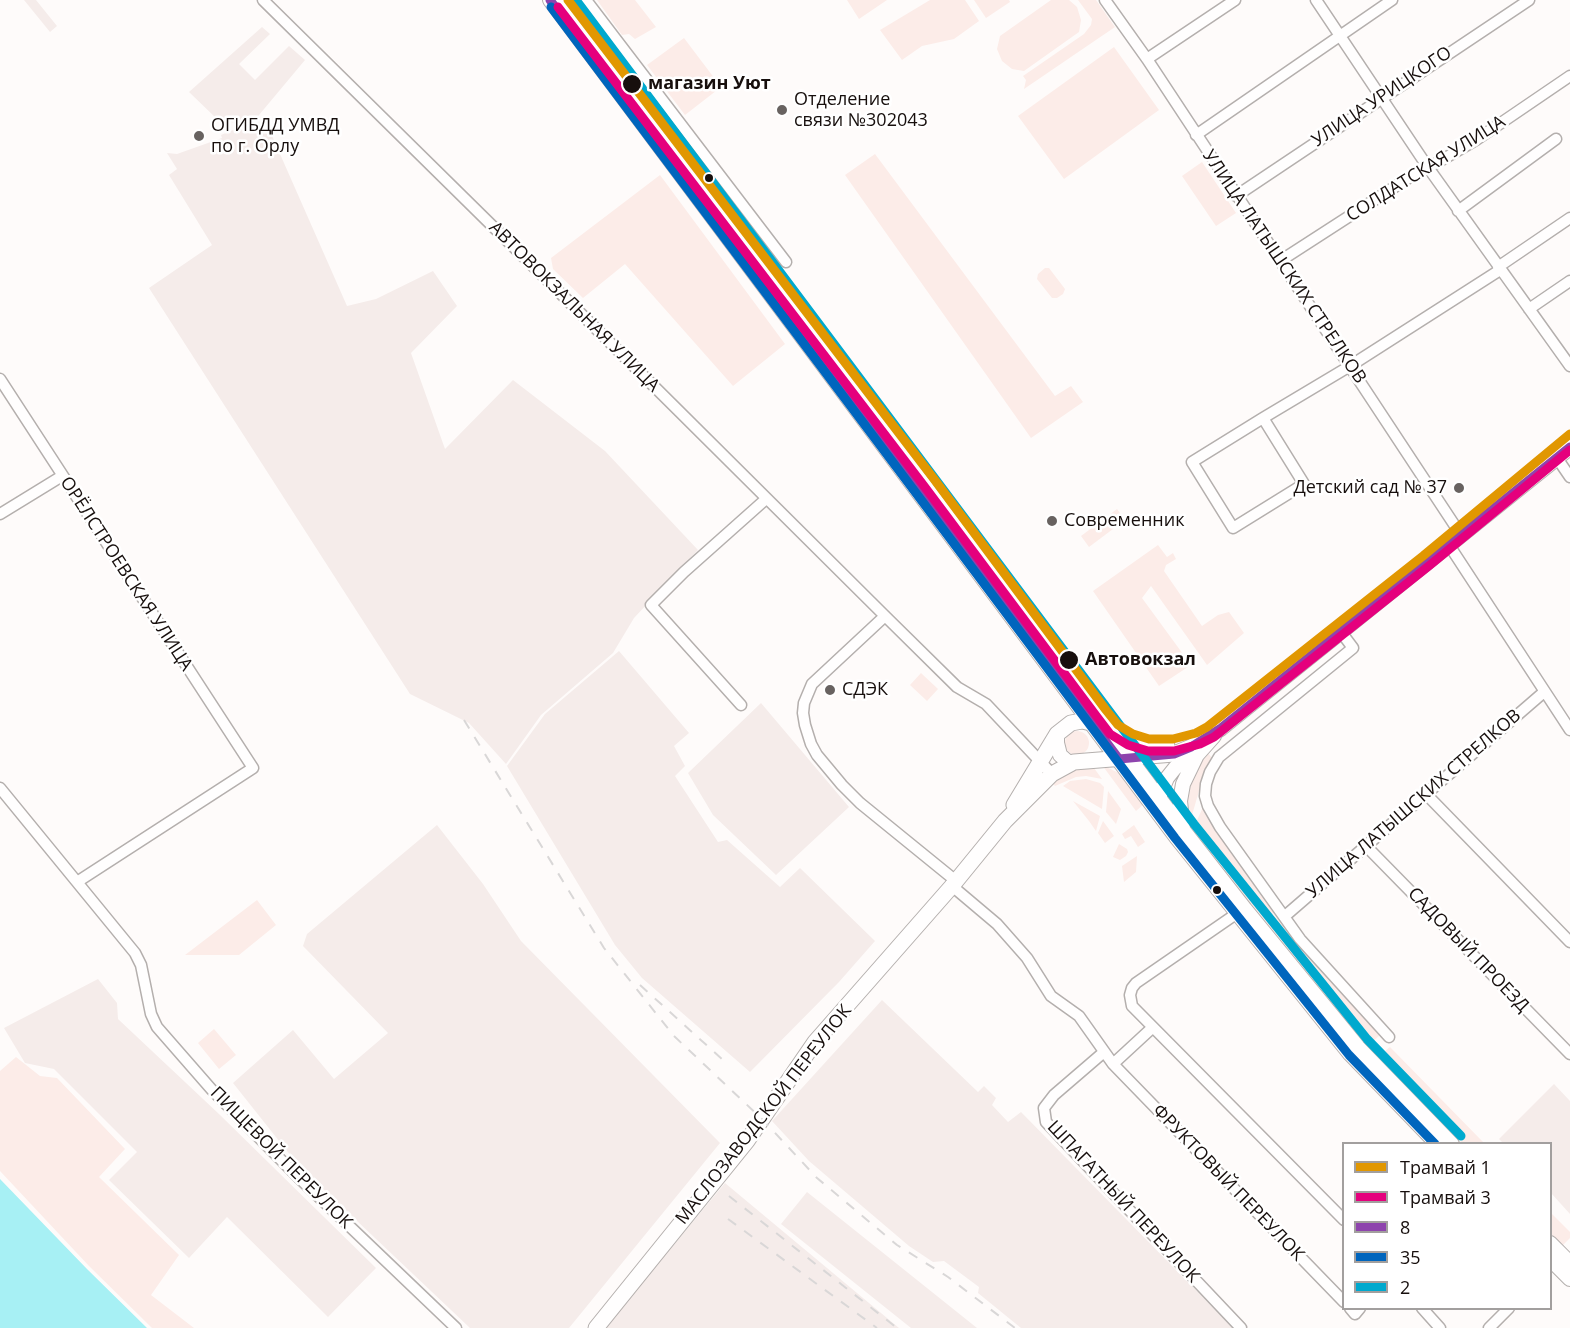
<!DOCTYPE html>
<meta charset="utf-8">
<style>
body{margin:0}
#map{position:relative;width:1570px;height:1328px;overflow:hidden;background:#fefbfa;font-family:"Open Sans",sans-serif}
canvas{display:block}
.legend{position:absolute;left:1342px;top:1142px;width:210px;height:168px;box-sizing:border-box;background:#fff;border:2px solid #a29f9e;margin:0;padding:8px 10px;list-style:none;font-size:18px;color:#170f0d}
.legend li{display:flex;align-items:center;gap:12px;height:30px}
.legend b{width:30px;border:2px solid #a29f9e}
</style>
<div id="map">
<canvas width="1570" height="1328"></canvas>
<ul class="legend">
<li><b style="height:8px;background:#e19701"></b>Трамвай 1</li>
<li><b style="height:8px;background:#e5007d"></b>Трамвай 3</li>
<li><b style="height:8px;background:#8e44ad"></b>8</li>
<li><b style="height:8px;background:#0065bd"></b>35</li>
<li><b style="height:8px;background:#00a9ce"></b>2</li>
</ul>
</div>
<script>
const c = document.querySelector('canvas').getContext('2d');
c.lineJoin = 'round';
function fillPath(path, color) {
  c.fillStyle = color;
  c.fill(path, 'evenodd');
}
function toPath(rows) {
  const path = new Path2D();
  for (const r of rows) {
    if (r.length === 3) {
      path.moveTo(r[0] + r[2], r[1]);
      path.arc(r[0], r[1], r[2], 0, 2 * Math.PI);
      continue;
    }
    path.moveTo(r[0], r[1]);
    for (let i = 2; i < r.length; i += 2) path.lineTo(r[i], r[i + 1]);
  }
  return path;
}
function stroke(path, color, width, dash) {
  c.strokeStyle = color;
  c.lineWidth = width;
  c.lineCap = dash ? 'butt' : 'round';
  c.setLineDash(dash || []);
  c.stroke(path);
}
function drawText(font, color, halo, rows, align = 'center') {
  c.font = font + ' "Open Sans",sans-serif';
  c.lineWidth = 5;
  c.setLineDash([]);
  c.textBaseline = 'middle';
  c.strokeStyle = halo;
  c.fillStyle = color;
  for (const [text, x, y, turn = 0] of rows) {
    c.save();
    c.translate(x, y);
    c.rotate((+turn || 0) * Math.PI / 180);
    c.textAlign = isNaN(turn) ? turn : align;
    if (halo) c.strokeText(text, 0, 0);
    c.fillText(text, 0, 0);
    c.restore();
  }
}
fillPath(toPath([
 [24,0,36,0,57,26,50,32],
 [262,27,270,34,239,64,255,80,289,46,305,60,254,121,247,125,254,132,269,129,347,306,376,299,433,271,457,306,411,353,445,449,513,380,605,451,698,550,634,618,613,653,541,715,506,764,469,723,410,694,149,288,212,245,169,175,177,169,167,153,177,154,222,138,221,135,245,125,217,119,189,92],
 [619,651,689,733,674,746,685,766,675,776,718,842,727,840,780,887,800,868,875,941,839,982,750,1072,642,978,615,945,507,766,545,714],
 [761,703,849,807,776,875,713,815,688,773],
 [437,825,483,884,521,941,720,1143,569,1328,470,1328,299,1166,233,1083,293,1030,334,1079,388,1033,303,946,307,934],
 [98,979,117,1003,118,1019,219,1114,376,1268,328,1317,227,1217,189,1258,109,1180,137,1152,54,1069,25,1063,4,1028],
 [882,1000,978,1092,984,1086,996,1098,992,1105,1008,1122,1021,1112,1233,1328,1021,1328,978,1293,979,1287,944,1261,933,1262,909,1246,809,1161,772,1121],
 [1554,1084,1570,1101,1570,1214,1551,1193,1550,1144,1503,1143,1499,1139],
 [725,1183,899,1328,605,1328],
 [807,1192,977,1328,911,1328,781,1224]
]), '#f5ecea');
fillPath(toPath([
 [597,0,635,0,656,27,635,39,629,34,622,35],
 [847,0,887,0,859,19],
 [930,0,965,0,979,21,954,39,922,46,902,60,880,30],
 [974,0,1009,0,1010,2,986,18],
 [1051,0,1069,0,1077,7,1081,20,1079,32,1024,71,1012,69,1002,61,997,49,1000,36],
 [1078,0,1096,0,1115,27,1024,89,1026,80,1023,76,1084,34,1091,25,1092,19],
 [684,38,721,87,685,115,647,65],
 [1114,47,1159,110,1064,179,1018,116],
 [875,154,1055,396,1071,386,1083,402,1031,438,845,175],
 [1202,162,1236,213,1216,226,1182,176],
 [660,175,785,344,733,386,625,264,583,298,553,269,551,258],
 [1045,268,1049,268,1065,289,1063,294,1057,298,1052,298,1037,279,1038,274],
 [1117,509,1125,520,1089,547,1081,536],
 [1158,545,1167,557,1173,553,1176,559,1166,565,1164,571,1202,626,1218,615,1229,612,1244,633,1207,665,1151,586,1142,598,1191,665,1159,686,1093,591],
 [921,673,938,689,927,701,910,685],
 [1077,743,12],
 [1207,752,1213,759,1199,791,1190,822,1185,810,1188,784,1202,757],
 [1102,765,1123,775,1145,803,1136,811],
 [1072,768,1094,768,1102,779,1086,776,1076,777,1055,786,1052,782],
 [1086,779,1100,783,1104,787,1102,809,1063,786,1070,781],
 [1108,791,1121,809,1116,824,1106,812],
 [1073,801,1100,816,1096,831,1089,821],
 [1203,807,1208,818,1277,909,1273,914,1380,1035,1367,1047,1264,923,1194,827],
 [1103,821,1114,836,1105,843,1098,833],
 [1134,825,1145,842,1138,847,1131,836,1125,839,1122,834],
 [1119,844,1127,849,1128,852,1126,856,1120,860,1113,857],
 [1137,856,1136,872,1124,882,1122,866],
 [257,900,276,925,239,955,185,955],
 [214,1029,236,1055,219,1069,198,1043],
 [1390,1047,1484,1143,1462,1143,1378,1057],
 [16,1057,40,1076,57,1078,125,1149,99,1177,179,1255,151,1295,194,1328,152,1328,89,1266,0,1171,0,1071],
 [1550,1212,1570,1232,1570,1238,1562,1246,1551,1234]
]), '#fcece8');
fillPath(toPath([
 [0,1179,87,1269,147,1328,0,1328]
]), '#a7f0f4');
const minor = toPath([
 [263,0,533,266,885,616,957,687,986,704,1052,774],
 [586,0,786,262],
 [1105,0,1147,59,1461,535],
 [1316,0,1427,166,1570,366],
 [1147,59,1235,0],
 [1196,135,1392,0],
 [1236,196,1529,0],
 [1458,211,1556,139],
 [1280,261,1427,166,1435,164,1476,140,1570,76],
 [1498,267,1570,218],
 [1529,309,1570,281],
 [0,379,253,768,77,882],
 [1263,418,1304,484,1233,528,1192,462,1263,418,1350,366,1500,270],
 [1557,458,1570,477],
 [0,514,62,476],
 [1449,545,1570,730],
 [885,616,812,684,804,703,803,713,805,725,811,744,817,755,842,785,860,803,956,881],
 [1341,632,1353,648,1219,757,1210,772,1206,784,1205,796,1208,806,1220,827,1300,939,1389,1037],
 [741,705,651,605,684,572,766,499],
 [0,788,135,953,141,965,151,1014,157,1027,212,1090,297,1176,456,1328],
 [1425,793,1570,942],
 [1366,846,1570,1054],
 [952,886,997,924,1027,958,1051,996,1079,1016,1113,1064,1344,1302],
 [1236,914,1136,983,1132,988,1130,995,1132,1006,1344,1220],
 [1285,916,1544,692],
 [1104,1052,1054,1095,1044,1108,1046,1122,1241,1328],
 [1113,1064,1152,1028],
 [1350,1308,1355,1314,1360,1308],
 [1422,1308,1440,1328],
 [1489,1328,1509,1308]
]);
const major = toPath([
 [550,0,1176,837,1350,1054,1437,1144],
 [561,0,1184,831,1245,909,1358,1047,1452,1144],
 [1057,734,1057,743,1060,755,1068,762,1074,762],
 [1157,802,1167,778,1175,768,1196,749],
 [1183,829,1180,801,1183,784,1197,755,1214,736],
 [1550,1243,1570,1263],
 [1550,1259,1570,1279]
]);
const highway = toPath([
 [1014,805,1057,734,1071,723,1082,721,1091,723,1126,741,1141,746,1167,746],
 [596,1328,747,1141,815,1042,952,886,1005,821,1052,774,1074,762,1174,754,1191,747,1221,728,1570,447]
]);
stroke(minor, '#b4afad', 13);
stroke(major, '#b4afad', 16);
stroke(highway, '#b4afad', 17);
stroke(minor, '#fffefe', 10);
stroke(major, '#fffefe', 14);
stroke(highway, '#fffefe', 15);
stroke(toPath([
 [464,720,604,948,674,1036,763,1120,817,1178,897,1245,948,1277,1015,1328],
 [640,985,723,1060],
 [729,1196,897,1328],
 [728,1219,877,1328]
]), '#d9d7d7', 2, [10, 10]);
stroke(toPath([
 [550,0,1119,759,1174,754,1191,747,1221,728,1570,447]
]), '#8e44ad', 9);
stroke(toPath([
 [551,7,1175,838,1349,1055,1435,1144]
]), '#0065bd', 9);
stroke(toPath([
 [576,0,1194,824,1367,1039,1461,1136]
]), '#00a9ce', 9);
stroke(toPath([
 [568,0,934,479,1106,710,1118,725,1133,734,1149,739,1173,739,1196,733,1207,727,1423,556,1570,434]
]), '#e19701', 9);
stroke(toPath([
 [558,7,924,486,1097,717,1110,734,1128,745,1148,751,1174,751,1200,744,1214,737,1430,565,1570,450]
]), '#e5007d', 9);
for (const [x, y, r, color] of [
 [632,84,10,"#170f0d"],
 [782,110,6,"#686260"],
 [199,136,6,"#686260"],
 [709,178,5,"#170f0d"],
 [1459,488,6,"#686260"],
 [1052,521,6,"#686260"],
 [1069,660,10,"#170f0d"],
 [830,690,6,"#686260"],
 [1217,890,5,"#170f0d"]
]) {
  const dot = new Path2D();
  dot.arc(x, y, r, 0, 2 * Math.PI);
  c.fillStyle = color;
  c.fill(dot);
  stroke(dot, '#fff', 2);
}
drawText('bold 18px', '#170f0d', '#fff', [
 ["магазин Уют",648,84],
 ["Автовокзал",1085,660]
], 'left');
drawText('18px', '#170f0d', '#fff', [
 ["УЛИЦА УРИЦКОГО",1382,97,-34],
 ["СОЛДАТСКАЯ УЛИЦА",1426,169,-32],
 ["УЛИЦА ЛАТЫШСКИХ СТРЕЛКОВ",1284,267,56],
 ["АВТОВОКЗАЛЬНАЯ УЛИЦА",574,307,45],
 ["ОРЁЛСТРОЕВСКАЯ УЛИЦА",126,574,57],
 ["УЛИЦА ЛАТЫШСКИХ СТРЕЛКОВ",1414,804,-41],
 ["САДОВЫЙ ПРОЕЗД",1468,950,46],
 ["МАСЛОЗАВОДСКОЙ ПЕРЕУЛОК",764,1115,-52],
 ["ПИЩЕВОЙ ПЕРЕУЛОК",281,1158,45],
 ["ФРУКТОВЫЙ ПЕРЕУЛОК",1228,1183,46],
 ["ШПАГАТНЫЙ ПЕРЕУЛОК",1123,1202,47]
]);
drawText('18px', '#170f0d', '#fff', [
 ["Отделение",794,100],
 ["связи №302043",794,121],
 ["ОГИБДД УМВД",211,126],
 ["по г. Орлу",211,147],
 ["Детский сад № 37",1447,488,"right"],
 ["Современник",1064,521],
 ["СДЭК",842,690]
], 'left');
</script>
